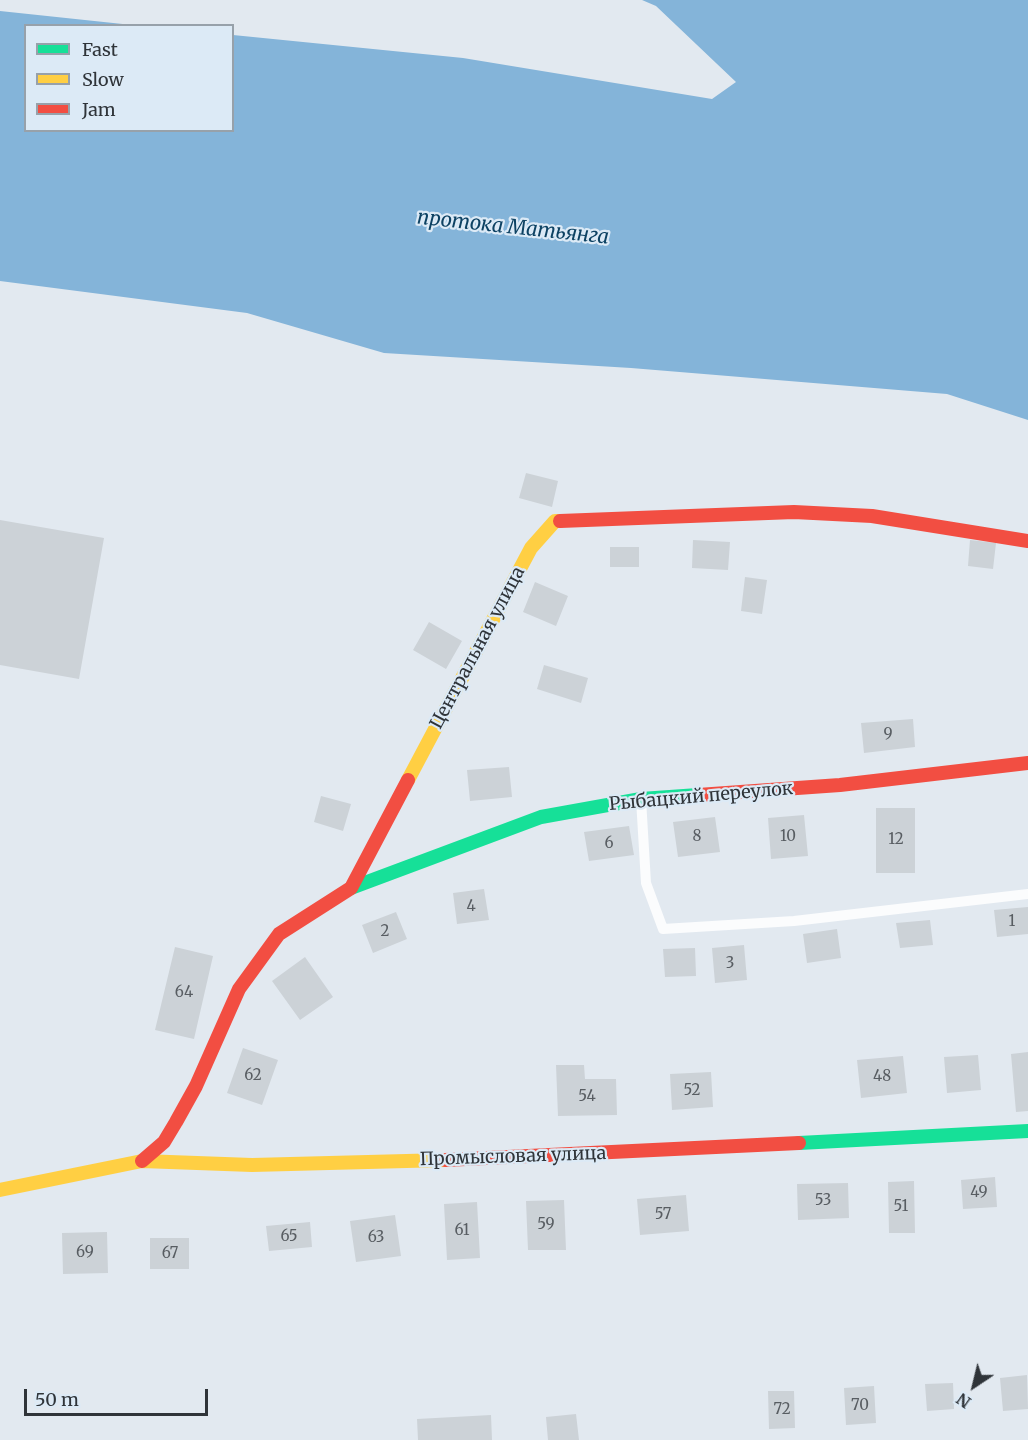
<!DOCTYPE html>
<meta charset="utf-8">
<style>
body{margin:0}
#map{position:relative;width:1028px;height:1440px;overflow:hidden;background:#e2e9f0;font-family:Merriweather,serif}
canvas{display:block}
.legend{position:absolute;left:24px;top:24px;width:210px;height:108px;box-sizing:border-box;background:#dceaf6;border:2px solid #97a1aa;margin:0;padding:8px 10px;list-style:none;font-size:18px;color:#2f3439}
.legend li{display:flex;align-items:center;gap:12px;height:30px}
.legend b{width:30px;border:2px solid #97a1aa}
.north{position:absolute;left:944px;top:1356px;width:60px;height:60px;-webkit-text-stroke:4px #dceaf6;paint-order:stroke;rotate:215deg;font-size:16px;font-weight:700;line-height:24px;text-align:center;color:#2f3439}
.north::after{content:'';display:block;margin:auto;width:21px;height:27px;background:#2f3439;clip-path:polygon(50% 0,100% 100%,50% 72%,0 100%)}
.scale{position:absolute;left:24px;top:1389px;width:184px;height:27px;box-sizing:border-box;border:3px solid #2f3439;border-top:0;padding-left:8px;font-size:18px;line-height:21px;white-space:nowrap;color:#2f3439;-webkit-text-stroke:4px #dceaf6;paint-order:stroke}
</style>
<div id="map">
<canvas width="1028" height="1440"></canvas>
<ul class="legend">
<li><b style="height:8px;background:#16e098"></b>Fast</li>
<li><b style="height:8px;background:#ffcf43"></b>Slow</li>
<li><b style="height:8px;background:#f24e42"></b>Jam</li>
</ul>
<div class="north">N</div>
<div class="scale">50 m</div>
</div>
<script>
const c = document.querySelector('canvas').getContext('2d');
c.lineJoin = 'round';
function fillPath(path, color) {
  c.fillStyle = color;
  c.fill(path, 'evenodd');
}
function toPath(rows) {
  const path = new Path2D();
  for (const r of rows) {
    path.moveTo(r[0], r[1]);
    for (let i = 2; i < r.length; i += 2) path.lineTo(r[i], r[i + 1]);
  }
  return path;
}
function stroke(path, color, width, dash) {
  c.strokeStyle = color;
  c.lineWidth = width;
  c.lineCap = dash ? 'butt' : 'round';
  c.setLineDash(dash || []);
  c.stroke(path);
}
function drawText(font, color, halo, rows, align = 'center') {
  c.font = font + ' Merriweather,serif';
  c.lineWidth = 4.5;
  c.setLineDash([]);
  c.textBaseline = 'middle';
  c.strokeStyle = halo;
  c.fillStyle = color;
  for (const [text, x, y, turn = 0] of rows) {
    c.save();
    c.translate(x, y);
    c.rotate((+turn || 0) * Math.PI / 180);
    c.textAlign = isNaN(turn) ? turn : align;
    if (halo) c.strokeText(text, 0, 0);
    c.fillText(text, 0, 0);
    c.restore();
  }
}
fillPath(toPath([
 [642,0,1028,0,1028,420,947,394,631,368,384,353,247,313,0,281,0,11,132,25,26,26,26,130,232,130,233,35,463,58,712,99,736,82,656,6]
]), '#84b4d9');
fillPath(toPath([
 [526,473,558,481,552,507,519,498],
 [0,520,104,538,79,679,0,665],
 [693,540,730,542,728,570,692,568],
 [970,540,996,543,993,569,968,566],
 [610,547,639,547,639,567,610,567],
 [745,577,767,580,762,614,741,611],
 [535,582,568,596,556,626,523,612],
 [429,622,462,641,446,669,413,650],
 [544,665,588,678,581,703,537,689],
 [913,719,915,747,864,753,861,723],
 [509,767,512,797,470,801,467,770],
 [321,796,351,804,343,831,314,822],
 [876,808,915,808,915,873,876,873],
 [804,815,808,856,771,859,768,818],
 [715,817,720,852,678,857,673,822],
 [629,826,634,855,589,861,584,832],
 [484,889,489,920,457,924,453,893],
 [1028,907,1028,934,997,937,994,910],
 [396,912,407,939,373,953,362,925],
 [930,920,933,945,900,948,896,923],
 [837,929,841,958,807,963,803,934],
 [744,945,747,980,715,983,712,948],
 [175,947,213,956,194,1039,155,1030],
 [695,948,696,976,665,977,663,949],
 [305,957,333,997,300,1020,272,981],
 [243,1048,278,1060,262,1105,227,1093],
 [1028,1052,1028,1111,1016,1112,1011,1054],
 [978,1055,981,1090,947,1093,944,1057],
 [903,1056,907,1093,861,1098,857,1060],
 [556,1065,584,1065,585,1079,616,1079,617,1115,558,1116],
 [711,1072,713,1107,672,1110,670,1074],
 [995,1177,997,1207,963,1209,961,1180],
 [914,1181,915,1233,889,1233,888,1182],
 [848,1183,849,1218,798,1220,797,1184],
 [686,1195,689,1231,640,1235,637,1199],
 [564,1200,566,1250,528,1250,526,1201],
 [477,1202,480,1258,447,1260,444,1204],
 [395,1215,401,1256,356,1262,350,1221],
 [310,1222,312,1247,269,1251,266,1226],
 [107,1232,108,1273,63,1274,62,1233],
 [150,1238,189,1238,189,1269,150,1269],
 [1027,1375,1028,1409,1003,1411,1000,1378],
 [953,1383,954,1409,927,1411,925,1384],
 [874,1386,876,1423,846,1425,844,1388],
 [768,1391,794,1391,795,1428,769,1429],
 [576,1414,579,1440,548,1440,546,1417],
 [491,1415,492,1440,418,1440,417,1419]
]), '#ccd2d7');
stroke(toPath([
 [641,799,646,883,663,929,794,921,1028,894]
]), '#fbfcfd', 10);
stroke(toPath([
 [351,888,541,817,641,799,698,795],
 [799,1143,1028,1131]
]), '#16e098', 14);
stroke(toPath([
 [408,780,531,548,555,521,560,521],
 [0,1190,142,1161,252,1165,445,1160]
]), '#ffcf43', 14);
stroke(toPath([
 [560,521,794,512,872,516,1028,541],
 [698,795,840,785,1028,763],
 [445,1160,799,1143],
 [142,1161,164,1142,176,1122,196,1086,239,989,279,934,351,888,408,780]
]), '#f24e42', 14);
drawText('15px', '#585d62', null, [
 ["9",888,735],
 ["8",697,837],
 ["10",788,837],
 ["12",896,840],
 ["6",609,844],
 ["4",471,907],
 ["1",1012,922],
 ["2",385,932],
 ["3",730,964],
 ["64",184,993],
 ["62",253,1076],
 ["48",882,1077],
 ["52",692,1091],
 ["54",587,1097],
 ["49",979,1193],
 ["53",823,1201],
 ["51",901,1207],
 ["57",663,1215],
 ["59",546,1225],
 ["61",462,1231],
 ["65",289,1237],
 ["63",376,1238],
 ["69",85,1253],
 ["67",170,1254],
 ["70",860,1406],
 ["72",782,1410]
]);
drawText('18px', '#2f3439', '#dceaf6', [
 ["Центральная улица",478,648,-62],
 ["Рыбацкий переулок",701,797,-5],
 ["Промысловая улица",513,1157,-2]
]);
drawText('italic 20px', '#0d4263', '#dceaf6', [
 ["протока Матьянга",513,228,6]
]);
</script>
